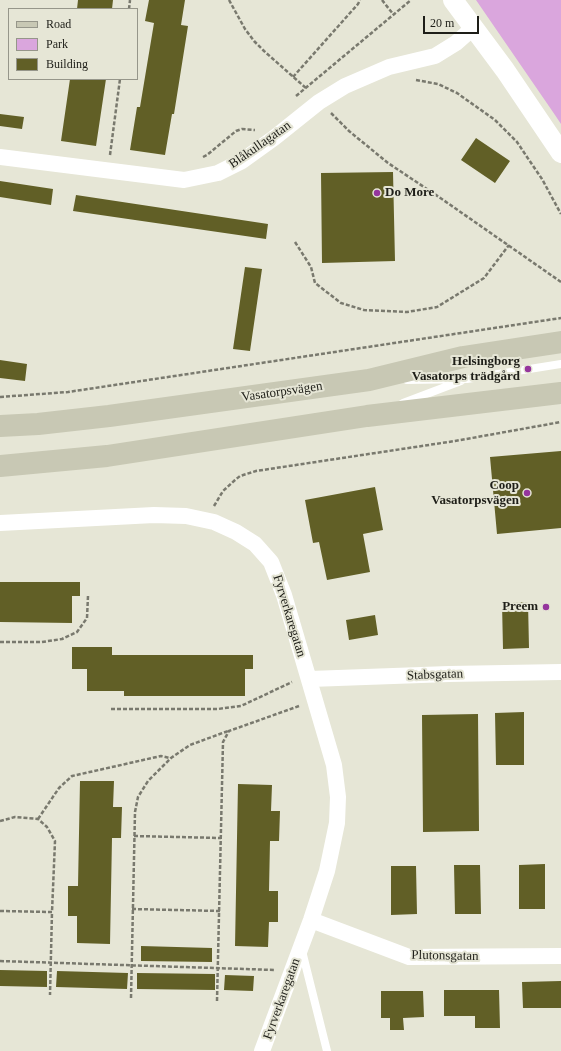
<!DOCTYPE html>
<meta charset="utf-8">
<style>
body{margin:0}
#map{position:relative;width:561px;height:1051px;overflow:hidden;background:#e6e6d6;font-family:"Times New Roman",serif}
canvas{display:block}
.legend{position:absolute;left:8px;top:8px;width:130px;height:72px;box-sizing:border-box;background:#e6e6d6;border:1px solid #96968a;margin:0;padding:5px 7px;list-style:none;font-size:12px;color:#1e1e18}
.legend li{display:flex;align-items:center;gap:8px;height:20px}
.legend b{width:20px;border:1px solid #96968a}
.scale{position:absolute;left:423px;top:16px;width:56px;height:18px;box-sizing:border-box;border:2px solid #1e1e18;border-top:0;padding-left:5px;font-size:12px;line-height:14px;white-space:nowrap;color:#1e1e18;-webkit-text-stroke:3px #e6e6d6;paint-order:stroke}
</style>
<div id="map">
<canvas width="561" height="1051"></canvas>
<ul class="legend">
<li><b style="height:5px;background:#c8c8b4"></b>Road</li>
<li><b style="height:11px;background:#daa6dd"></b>Park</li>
<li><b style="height:11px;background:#615f26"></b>Building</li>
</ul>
<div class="scale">20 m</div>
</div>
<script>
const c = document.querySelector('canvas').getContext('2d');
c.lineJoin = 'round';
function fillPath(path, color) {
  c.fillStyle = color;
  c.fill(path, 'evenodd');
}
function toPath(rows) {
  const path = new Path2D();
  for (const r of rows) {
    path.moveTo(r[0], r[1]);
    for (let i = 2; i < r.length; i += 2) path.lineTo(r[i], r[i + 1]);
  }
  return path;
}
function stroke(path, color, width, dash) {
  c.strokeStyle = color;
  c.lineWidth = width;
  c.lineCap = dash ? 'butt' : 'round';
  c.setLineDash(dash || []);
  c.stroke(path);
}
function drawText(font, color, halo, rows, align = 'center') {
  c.font = font + ' "Times New Roman",serif';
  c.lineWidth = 4;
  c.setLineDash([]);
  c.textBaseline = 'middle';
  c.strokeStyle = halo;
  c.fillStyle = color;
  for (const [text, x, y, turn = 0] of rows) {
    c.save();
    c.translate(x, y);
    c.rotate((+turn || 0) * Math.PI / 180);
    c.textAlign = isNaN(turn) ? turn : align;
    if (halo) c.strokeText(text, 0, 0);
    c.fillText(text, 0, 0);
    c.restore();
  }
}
fillPath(toPath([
 [476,0,561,0,561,124,555,115]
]), '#daa6dd');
fillPath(toPath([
 [78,0,113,0,112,9,77,9],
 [149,0,185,0,181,25,188,26,174,114,172,114,165,155,130,150,137,107,140,107,154,23,145,21],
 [70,79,106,79,96,146,61,141],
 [0,114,24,117,22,129,0,126],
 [476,138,510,161,495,183,461,160],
 [393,172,395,261,322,263,321,173],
 [0,181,53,189,51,205,0,197],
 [76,195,268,224,266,239,73,211],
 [245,267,262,269,250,351,233,349],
 [0,360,27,364,25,381,0,378],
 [561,451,561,528,497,534,490,457],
 [375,487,383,530,363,534,370,572,327,580,319,542,313,543,305,500],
 [0,582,80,582,80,596,72,596,72,623,0,622],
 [528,602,529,648,503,649,502,603],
 [375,615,378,635,349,640,346,620],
 [72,647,112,647,112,655,253,655,253,669,245,669,245,696,124,696,124,691,87,691,87,669,72,669],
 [524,712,524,765,496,765,495,713],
 [478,714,479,831,423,832,422,715],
 [80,781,114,781,113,807,122,807,121,838,112,838,110,944,77,943,77,916,68,916,68,886,78,886],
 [238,784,272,785,271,811,280,811,279,841,270,841,269,891,278,891,278,922,269,922,268,947,235,946],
 [545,864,545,909,519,909,519,865],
 [454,865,480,865,481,914,455,914],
 [391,866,416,866,417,914,391,915],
 [141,946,212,948,212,962,141,961],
 [0,970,47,971,47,987,0,986],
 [57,971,128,973,127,989,56,987],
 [137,973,215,974,215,990,137,989],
 [225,975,254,976,253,991,224,990],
 [561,981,561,1008,523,1008,522,982],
 [444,990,499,990,500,1028,475,1028,475,1016,444,1016],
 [381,991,423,991,424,1017,403,1018,404,1030,390,1030,390,1018,381,1018]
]), '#615f26');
stroke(toPath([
 [229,0,245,29,254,41,264,51,307,89],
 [382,0,393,14],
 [129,9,130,0],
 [293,77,358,4,360,0],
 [416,80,438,84,457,93,495,120,517,142,527,157,542,179,561,214],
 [296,96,411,0],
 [331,113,349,131,388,163,439,197,561,282],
 [110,155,120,79],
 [203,157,207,155,236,131,242,129,255,130],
 [295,242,311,267,315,283,341,303,364,310,407,312,437,307,484,278,509,245],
 [0,397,68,392,561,318],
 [214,506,223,491,235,480,240,476,256,471,455,441,561,422],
 [0,642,42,642,62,639,77,632,87,618,88,596],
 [111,709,218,709,241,706,292,682],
 [38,819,59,788,72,776,161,756,170,758],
 [0,821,15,817,38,819,47,827,55,841,52,912],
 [134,836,221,838],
 [132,909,220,911],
 [0,911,52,912,50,995],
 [0,961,275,970],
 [131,998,135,812,138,797,148,781,171,758,190,745,228,731],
 [217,1001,223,742,229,731,299,706]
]), '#79796e', 2.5, [4, 2]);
stroke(toPath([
 [407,380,467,379,561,364],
 [403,403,461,381],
 [302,951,327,1051]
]), '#fff', 8);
stroke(toPath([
 [0,157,184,180,218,173,242,161,274,138,319,102,345,86,389,67,435,56,456,43,473,28],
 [0,523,154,515,186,516,214,522,236,532,255,544,271,562,284,595,334,765,338,797,337,823,327,871,311,920,262,1051],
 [310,679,449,674,561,672],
 [311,920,409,957,561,956]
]), '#fff', 16);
stroke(toPath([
 [453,0,505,70,561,153]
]), '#fff', 20);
stroke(toPath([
 [0,426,38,424,109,416,369,380,463,357,561,342],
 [0,466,107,456,367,416,561,393]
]), '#c8c8b4', 22);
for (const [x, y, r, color] of [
 [377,193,4,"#95359d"],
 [528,369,4,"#95359d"],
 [527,493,4,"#95359d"],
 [546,607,4,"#95359d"]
]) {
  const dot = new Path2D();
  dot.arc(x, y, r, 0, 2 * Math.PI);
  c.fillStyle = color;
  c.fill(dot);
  stroke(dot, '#e6e6d6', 1.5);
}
drawText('13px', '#1e1e18', '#e6e6d6', [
 ["Blåkullagatan",260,145,-35],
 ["Vasatorpsvägen",282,392,-8],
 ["Fyrverkaregatan",289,616,73],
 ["Stabsgatan",435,675,-2],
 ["Plutonsgatan",445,956,1],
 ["Fyrverkaregatan",282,999,-70]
]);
drawText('bold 13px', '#1e1e18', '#e6e6d6', [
 ["Do More",385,193,"left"],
 ["Helsingborg",520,362],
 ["Vasatorps trädgård",520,377],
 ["Coop",519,486],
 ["Vasatorpsvägen",519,501],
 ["Preem",538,607]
], 'right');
</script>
